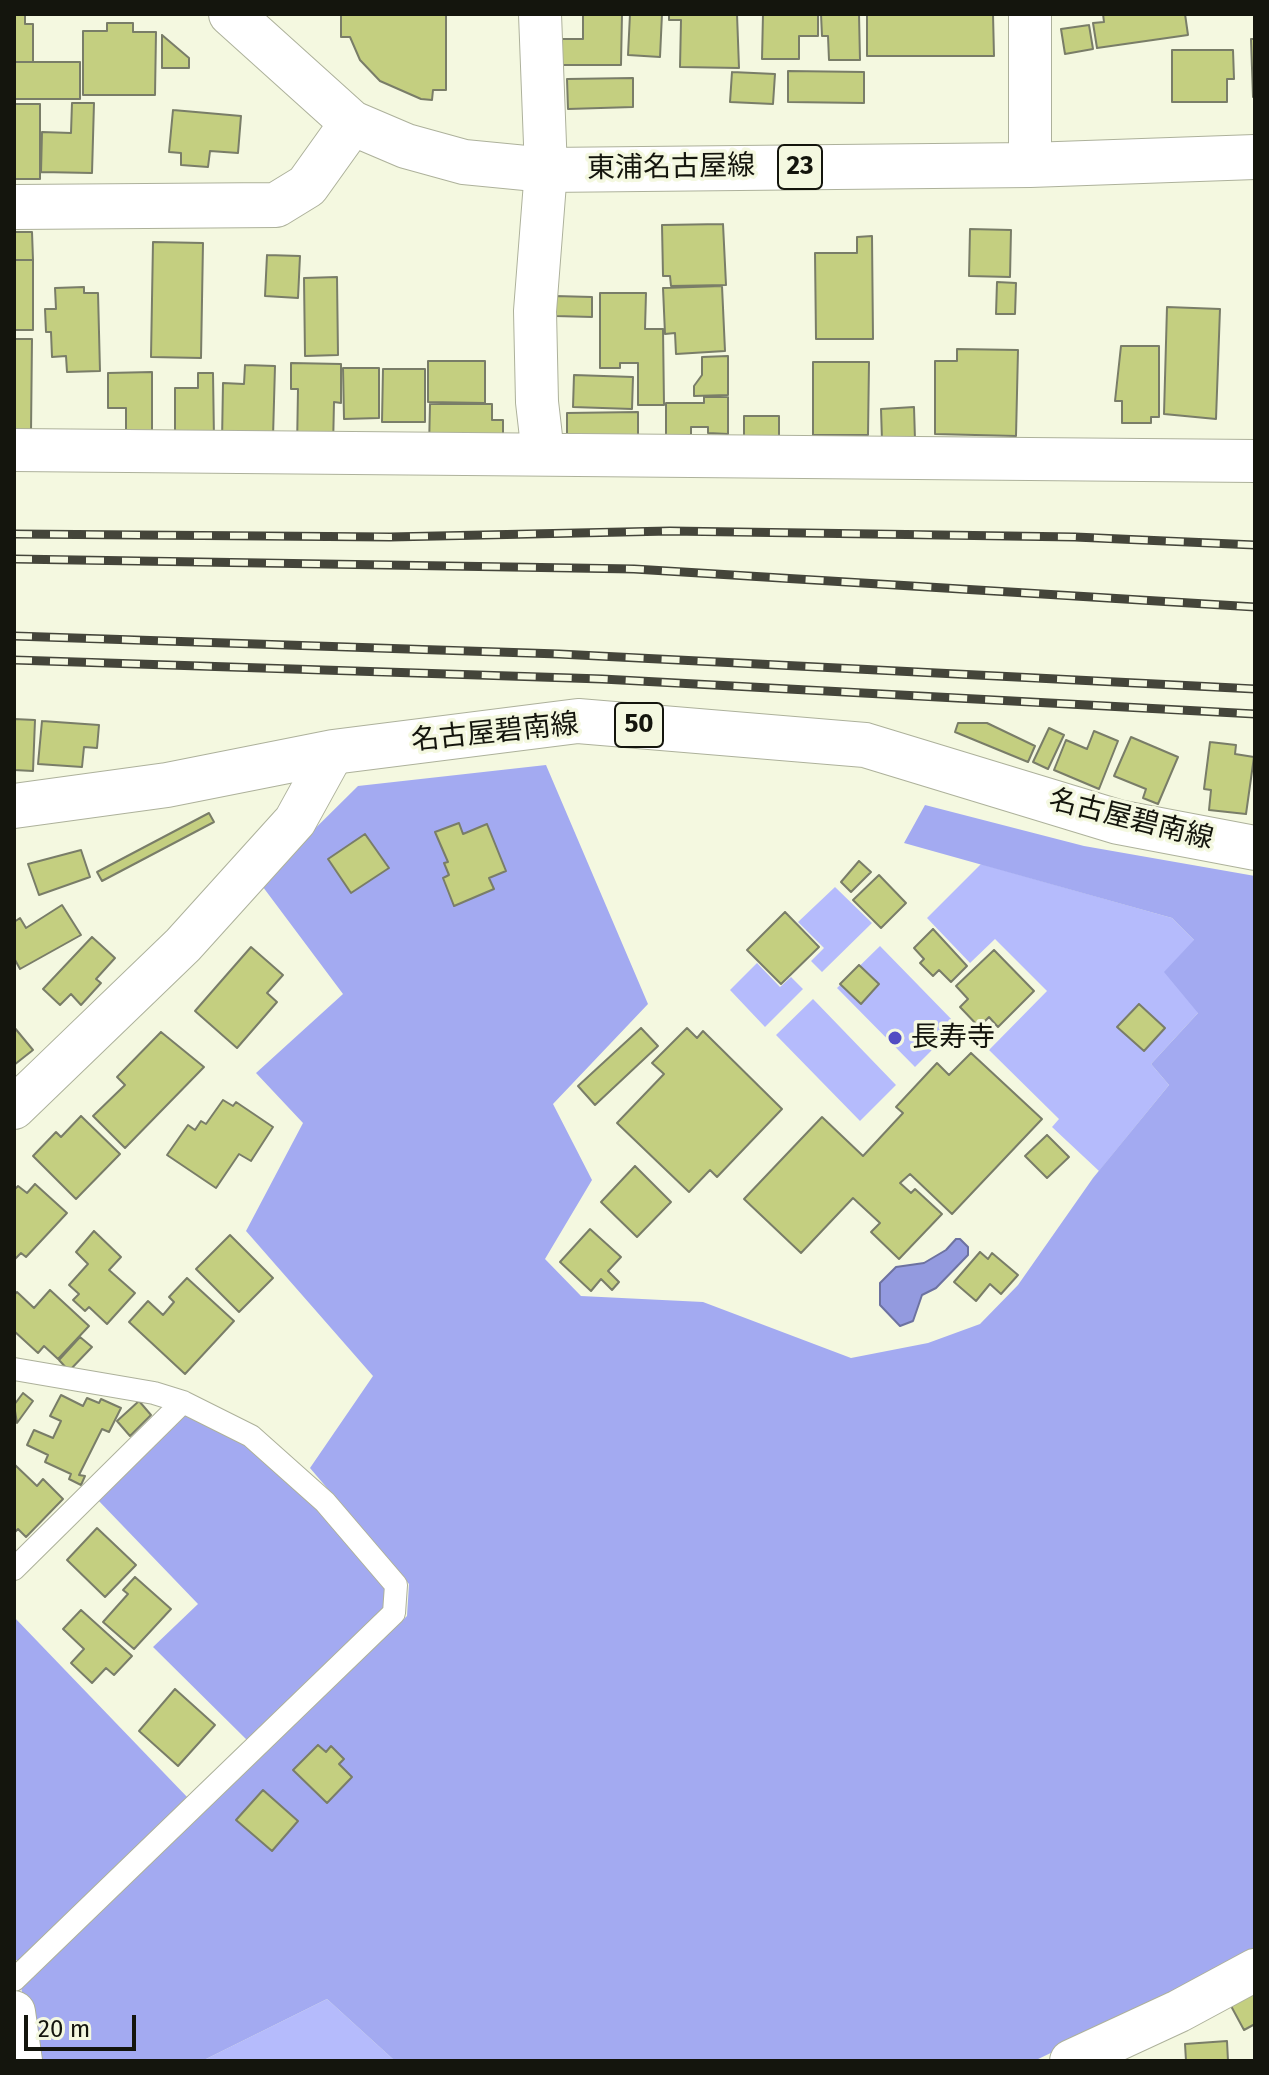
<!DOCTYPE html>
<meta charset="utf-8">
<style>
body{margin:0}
#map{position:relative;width:1269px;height:2075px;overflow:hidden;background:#f4f8e0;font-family:"Fira Sans",sans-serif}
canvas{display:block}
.frame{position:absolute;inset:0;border:16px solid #14150d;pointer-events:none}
.scale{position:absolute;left:24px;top:2015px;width:112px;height:36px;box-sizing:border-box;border:4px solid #14150d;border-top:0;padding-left:10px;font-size:24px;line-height:28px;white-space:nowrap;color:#14150d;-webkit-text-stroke:6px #f4f8e0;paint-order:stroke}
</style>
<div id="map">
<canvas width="1269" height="2075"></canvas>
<div class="frame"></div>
<div class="scale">20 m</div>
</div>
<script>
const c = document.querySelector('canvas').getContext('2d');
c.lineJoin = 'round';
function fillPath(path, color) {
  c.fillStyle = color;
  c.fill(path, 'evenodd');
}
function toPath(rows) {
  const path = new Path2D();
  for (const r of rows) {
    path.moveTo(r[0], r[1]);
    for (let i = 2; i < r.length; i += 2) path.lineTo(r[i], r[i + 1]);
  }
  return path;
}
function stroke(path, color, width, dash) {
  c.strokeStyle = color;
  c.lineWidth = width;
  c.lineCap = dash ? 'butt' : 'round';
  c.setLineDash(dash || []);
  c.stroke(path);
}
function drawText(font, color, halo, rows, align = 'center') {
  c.font = font + ' "Fira Sans","Noto Sans JP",sans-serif';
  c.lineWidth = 7;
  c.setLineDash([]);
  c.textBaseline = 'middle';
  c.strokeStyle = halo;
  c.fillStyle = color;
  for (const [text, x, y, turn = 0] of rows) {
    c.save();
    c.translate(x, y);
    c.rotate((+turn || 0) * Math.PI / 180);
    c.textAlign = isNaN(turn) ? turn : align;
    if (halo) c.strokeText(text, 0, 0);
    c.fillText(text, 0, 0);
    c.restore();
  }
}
fillPath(toPath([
 [981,864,1172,918,1194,940,1198,1013,1151,1064,1169,1085,1099,1171,1052,1127,1059,1119,989,1050,1047,991,995,939,970,963,927,918],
 [835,887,872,923,822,972,811,961,824,948,798,922],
 [880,946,957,1025,915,1067,837,988],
 [757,963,780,987,791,977,803,989,765,1027,730,990],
 [813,999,896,1085,860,1121,776,1035],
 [327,1999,395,2061,202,2061]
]), '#b5bbfc');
fillPath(toPath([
 [546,765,648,1004,553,1104,592,1180,545,1259,581,1296,703,1302,851,1358,928,1343,980,1324,1018,1285,1093,1178,1169,1085,1151,1064,1198,1013,1164,972,1194,940,1172,918,904,843,925,805,1084,846,1255,876,1255,1955,1034,2061,395,2061,327,1999,202,2061,36,2061,21,1987,407,1616,409,1584,310,1468,373,1376,246,1231,303,1123,256,1073,343,994,260,883,358,786],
 [188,1412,232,1433,318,1509,386,1589,385,1608,249,1742,153,1647,198,1604,97,1499],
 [14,1617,189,1799,25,1961,14,1960]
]), '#a3aaf1');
const water = toPath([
 [956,1239,960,1239,968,1247,968,1255,936,1288,922,1295,913,1321,900,1326,880,1305,880,1283,896,1267,924,1263,946,1250,956,1239]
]);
fillPath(water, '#939adf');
stroke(water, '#6d72a0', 2);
const building = toPath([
 [14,14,25,14,25,24,33,24,33,62,14,62,14,14],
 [341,14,446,14,446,90,433,90,432,100,421,99,380,81,360,60,350,37,341,37,341,14],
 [583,14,622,14,621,65,553,65,553,39,583,39,583,14],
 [630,14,662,14,660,57,628,55,630,14],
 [669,14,737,14,739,68,680,67,681,20,669,20,669,14],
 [763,14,818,14,818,36,799,36,799,59,762,59,763,14],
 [821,14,859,14,860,60,829,60,828,36,822,36,821,14],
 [867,14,993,14,994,56,867,56,867,14],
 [1103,14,1185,14,1188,35,1097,48,1093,23,1104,22,1103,14],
 [107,23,133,23,133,32,156,32,155,95,83,95,83,31,107,31,107,23],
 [1089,25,1093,49,1065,54,1061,29,1089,25],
 [162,35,189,58,189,68,162,68,162,35],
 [1251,39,1255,39,1255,97,1253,97,1251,39],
 [1172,50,1233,50,1234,79,1227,79,1227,102,1172,102,1172,50],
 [14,62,80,62,80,99,14,99,14,62],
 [788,71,864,72,864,103,788,102,788,71],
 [732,72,775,74,773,104,730,102,732,72],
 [633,78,633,107,568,109,567,79,633,78],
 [72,103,94,103,92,173,41,172,42,132,71,133,72,103],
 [14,104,40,104,40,179,14,179,14,104],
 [173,110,241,116,238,153,210,151,208,167,181,165,181,153,169,152,173,110],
 [723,224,726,285,671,286,670,276,663,276,662,225,723,224],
 [970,229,1011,230,1010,277,969,276,970,229],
 [14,232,32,232,33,260,14,260,14,232],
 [872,236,873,339,816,339,815,253,857,253,857,237,872,236],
 [153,242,203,243,201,358,151,357,153,242],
 [267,255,300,256,298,298,265,296,267,255],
 [14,260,33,260,33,330,14,330,14,260],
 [337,277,338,355,305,356,304,278,337,277],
 [997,282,1016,283,1015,314,996,314,997,282],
 [722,286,725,351,676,354,675,333,665,334,663,288,722,286],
 [84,287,84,293,98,293,100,371,67,372,66,356,52,357,51,332,46,332,45,309,56,309,55,288,84,287],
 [600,293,646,293,645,329,663,329,664,405,638,405,638,363,620,363,620,368,600,368,600,293],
 [555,296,592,297,592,317,555,316,555,296],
 [1167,307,1220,309,1216,419,1164,414,1167,307],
 [14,339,32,339,31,433,14,433,14,339],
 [1121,346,1159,346,1159,417,1151,417,1151,423,1122,423,1122,401,1115,401,1121,346],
 [957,349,1018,350,1016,436,935,434,935,361,957,361,957,349],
 [728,356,728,395,694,396,694,386,702,375,702,357,728,356],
 [428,361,485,361,485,403,428,402,428,361],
 [813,362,869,362,868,435,813,435,813,362],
 [291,363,341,364,341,403,334,402,333,448,297,449,298,389,291,389,291,363],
 [245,365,275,366,273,437,222,442,223,383,244,384,245,365],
 [343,368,379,368,379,418,344,419,343,368],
 [383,369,425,369,425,422,382,422,383,369],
 [152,372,152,442,126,442,126,408,108,408,108,373,152,372],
 [198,373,213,373,214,439,175,440,175,388,198,388,198,373],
 [574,375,633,377,632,409,573,407,574,375],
 [704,397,728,397,728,434,708,433,708,427,691,427,691,440,666,440,666,403,704,403,704,397],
 [430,404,492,404,492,420,503,420,503,445,429,447,430,404],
 [914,407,915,440,882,441,881,409,914,407],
 [638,412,638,448,567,450,567,413,638,412],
 [744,416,779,416,779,440,744,440,744,416],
 [14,719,35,720,33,771,14,770,14,719],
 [42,721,99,725,97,748,84,747,82,767,38,764,42,721],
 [958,723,987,723,1035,746,1028,762,955,732,958,723],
 [1049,728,1064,735,1048,769,1033,762,1049,728],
 [1094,731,1118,741,1099,789,1054,770,1066,740,1087,749,1094,731],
 [1131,737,1178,757,1158,804,1143,798,1146,789,1114,776,1131,737],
 [1210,742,1236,745,1235,754,1254,757,1246,814,1209,810,1211,790,1204,789,1210,742],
 [209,813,214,822,102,881,97,872,209,813],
 [459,823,463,834,487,824,506,871,489,878,494,889,454,906,443,878,449,875,444,863,448,862,435,832,459,823],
 [365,834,389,868,351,893,328,859,365,834],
 [81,850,90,877,39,895,28,864,81,850],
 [859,861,871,872,851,892,841,882,859,861],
 [879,875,906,903,881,928,853,900,879,875],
 [62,905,81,935,20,969,14,958,14,922,20,918,26,928,62,905],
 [785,912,819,947,781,984,747,950,785,912],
 [933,929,967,966,951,982,939,970,933,976,920,963,924,959,914,948,933,929],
 [92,937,115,958,96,979,101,983,81,1005,71,994,60,1005,43,989,92,937],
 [251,947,283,975,267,993,277,1002,237,1048,195,1011,251,947],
 [994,950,1034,991,998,1027,989,1017,979,1027,960,1007,968,999,956,986,994,950],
 [859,965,879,984,861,1004,840,984,859,965],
 [1139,1004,1165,1028,1144,1051,1117,1027,1139,1004],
 [14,1027,33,1050,14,1065,14,1027],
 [641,1028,658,1046,595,1105,578,1086,641,1028],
 [687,1028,697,1038,703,1031,782,1109,717,1177,710,1170,689,1192,617,1123,664,1074,652,1063,687,1028],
 [161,1032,204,1067,125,1148,93,1116,125,1085,117,1077,161,1032],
 [971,1053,1042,1119,952,1214,910,1174,900,1183,911,1193,915,1189,942,1214,899,1259,871,1232,880,1223,853,1198,801,1253,744,1199,822,1117,863,1156,903,1113,896,1107,937,1063,949,1075,971,1053],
 [223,1100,233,1106,236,1102,273,1127,251,1161,239,1154,216,1188,167,1155,188,1125,195,1130,201,1121,206,1124,223,1100],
 [81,1116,120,1154,76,1199,33,1156,56,1132,61,1137,81,1116],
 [1047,1135,1069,1157,1047,1178,1025,1156,1047,1135],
 [635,1166,671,1202,637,1237,601,1202,635,1166],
 [35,1184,67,1213,26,1257,21,1253,14,1260,14,1190,18,1186,27,1193,35,1184],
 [590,1229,621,1257,608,1271,619,1282,612,1290,601,1279,591,1291,560,1262,590,1229],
 [94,1231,121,1257,109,1270,135,1293,107,1324,89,1307,85,1311,73,1300,79,1294,69,1285,88,1264,76,1252,94,1231],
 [230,1235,273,1278,239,1312,196,1269,230,1235],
 [980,1252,988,1259,992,1253,1018,1275,1001,1294,990,1284,976,1301,954,1282,980,1252],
 [187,1278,234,1321,185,1374,129,1322,148,1301,163,1315,174,1302,169,1297,187,1278],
 [50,1290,89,1326,58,1359,44,1346,38,1353,14,1331,14,1295,17,1292,34,1308,50,1290],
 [80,1337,92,1347,69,1371,59,1360,80,1337],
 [23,1393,33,1401,17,1423,14,1405,23,1393],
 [61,1395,83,1406,87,1398,99,1403,101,1399,121,1408,109,1432,102,1429,79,1475,85,1476,81,1485,69,1479,71,1474,45,1462,48,1455,27,1445,34,1430,53,1438,61,1421,50,1416,61,1395],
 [139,1401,151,1415,130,1436,117,1421,139,1401],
 [14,1464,37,1486,43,1479,63,1499,26,1537,18,1529,14,1533,14,1464],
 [97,1528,136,1565,105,1597,67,1560,97,1528],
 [135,1577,171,1609,134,1649,103,1622,128,1594,123,1590,135,1577],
 [81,1610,132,1656,114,1675,106,1668,92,1683,71,1663,84,1649,63,1629,81,1610],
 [175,1689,215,1725,178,1766,139,1731,175,1689],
 [318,1745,326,1752,331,1746,344,1759,339,1764,352,1777,327,1803,293,1770,318,1745],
 [263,1790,298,1821,272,1851,236,1820,263,1790],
 [1255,1992,1255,2024,1244,2030,1231,2006,1255,1992],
 [1227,2041,1228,2061,1186,2061,1185,2044,1227,2041]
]);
fillPath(building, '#c4cf80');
stroke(building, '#797d68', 2);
const lane = toPath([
 [14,1369,154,1393,183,1402,251,1436,325,1502,396,1585,394,1613,14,1980],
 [14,1569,183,1402]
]);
const street = toPath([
 [540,14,546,170,535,311,537,402,543,454],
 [1030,14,1030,165],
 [14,450,1255,461],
 [14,1108,183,945,295,821,333,752],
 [14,2012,21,2061],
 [1071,2061,1179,2011,1255,1970]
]);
const secondary = toPath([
 [14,207,276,205,307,186,352,123]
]);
const primary = toPath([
 [231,14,352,123,406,146,464,162,546,170,1030,165,1255,157],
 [14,806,167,785,333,752,578,721,865,745,1118,822,1255,848]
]);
stroke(lane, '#adb19b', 24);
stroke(street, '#adb19b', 44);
stroke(secondary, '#adb19b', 46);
stroke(primary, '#adb19b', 46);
stroke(lane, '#fff', 22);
stroke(street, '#fff', 42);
stroke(secondary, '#fff', 44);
stroke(primary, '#fff', 44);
const rail = toPath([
 [14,534,390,537,670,531,1075,537,1255,545],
 [14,559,634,569,1255,607],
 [14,636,559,654,1255,689],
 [14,660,602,679,1255,714]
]);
stroke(rail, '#44453a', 9);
stroke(rail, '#f4f8e0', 6, [18]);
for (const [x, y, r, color] of [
 [895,1038,8,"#514cc3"]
]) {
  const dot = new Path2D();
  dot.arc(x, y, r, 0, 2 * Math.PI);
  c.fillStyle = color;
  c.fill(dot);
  stroke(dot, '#f4f8e0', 3);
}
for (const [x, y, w] of [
 [800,167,44],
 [639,725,48]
]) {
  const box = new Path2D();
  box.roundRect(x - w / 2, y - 22, w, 44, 6);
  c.fillStyle = '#f4f8e0';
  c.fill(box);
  stroke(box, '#14150d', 2);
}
drawText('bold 26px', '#14150d', null, [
 ["23",800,167],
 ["50",639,725]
]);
drawText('28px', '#14150d', '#f4f8e0', [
 ["東浦名古屋線",671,168,-1],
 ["名古屋碧南線",495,733,-6],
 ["名古屋碧南線",1131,820,14]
]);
drawText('28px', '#14150d', '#f4f8e0', [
 ["長寿寺",911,1038]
], 'left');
</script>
